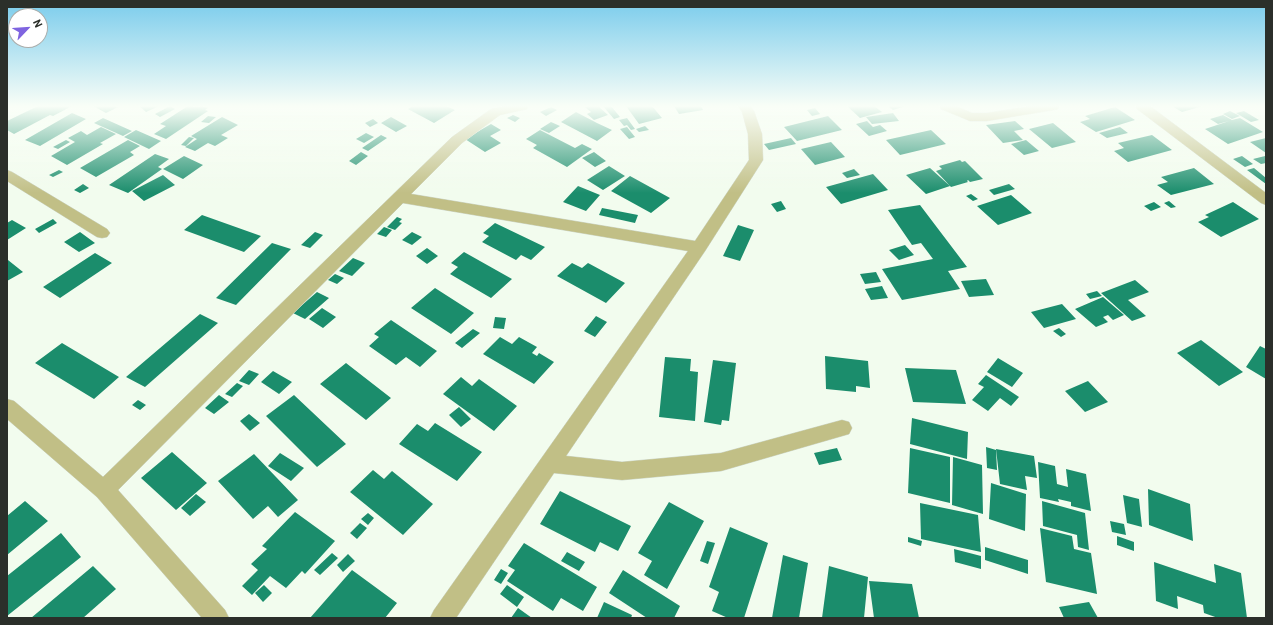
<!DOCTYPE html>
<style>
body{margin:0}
#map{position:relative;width:1273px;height:625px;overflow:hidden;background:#f2fcee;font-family:Barlow,sans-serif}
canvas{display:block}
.frame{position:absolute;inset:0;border:8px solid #2b2f2a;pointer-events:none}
.north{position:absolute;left:8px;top:8px;width:40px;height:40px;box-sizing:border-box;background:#fff;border:1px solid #aaacaa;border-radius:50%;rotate:65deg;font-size:11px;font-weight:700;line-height:16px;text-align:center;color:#2b2f2a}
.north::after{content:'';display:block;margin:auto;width:14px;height:18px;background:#7f64e0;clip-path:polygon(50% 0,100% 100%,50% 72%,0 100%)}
</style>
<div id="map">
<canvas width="1273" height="625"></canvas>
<div class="frame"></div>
<div class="north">N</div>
</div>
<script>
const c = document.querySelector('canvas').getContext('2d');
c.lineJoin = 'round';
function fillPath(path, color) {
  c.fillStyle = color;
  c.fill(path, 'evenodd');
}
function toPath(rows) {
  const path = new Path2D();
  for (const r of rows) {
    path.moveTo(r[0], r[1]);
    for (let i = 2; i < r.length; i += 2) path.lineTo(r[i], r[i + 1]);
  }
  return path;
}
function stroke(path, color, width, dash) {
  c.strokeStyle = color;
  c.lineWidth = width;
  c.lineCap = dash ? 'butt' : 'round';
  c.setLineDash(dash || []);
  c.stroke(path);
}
fillPath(toPath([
 [38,106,72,106,53,116,50,115,14,134,7,130,7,121],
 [93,106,115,106,118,107,106,113],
 [139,106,159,106,146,112],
 [170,106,175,109,160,117,155,114],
 [188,106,198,107,202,106,208,108,205,110,208,111,166,139,154,134,166,126,160,124],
 [413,106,446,106,455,110,434,123,408,109],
 [588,106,598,106,608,115,594,120,587,114,591,112,585,107],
 [603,106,611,106,620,117,614,119],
 [626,106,652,106,662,118,639,124],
 [674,106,701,106,703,110,679,114],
 [847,106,874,106,882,112,860,118],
 [888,106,906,106,893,110],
 [1172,106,1203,106,1182,112],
 [551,107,557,110,546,116,540,112],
 [1115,107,1135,120,1096,132,1080,122,1090,119,1085,116],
 [815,108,820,114,812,116,807,110],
 [1230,111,1240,116,1232,119,1223,114],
 [1244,111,1259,120,1251,122,1236,113],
 [576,112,597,123,612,130,597,141,561,122],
 [72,113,86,119,40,146,25,140],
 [893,113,899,121,872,124,866,117],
 [513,115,520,118,515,122,507,118],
 [1223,115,1232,120,1240,118,1263,132,1228,144,1205,129,1229,121,1218,124,1210,119],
 [208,116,216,117,209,123,201,122],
 [828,116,842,130,797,141,784,127],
 [222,117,238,125,221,135,228,138,215,146,208,143,195,151,185,147,197,139,191,136],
 [391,117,407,126,396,132,381,123],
 [103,118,132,131,123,136,94,123],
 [627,118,635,129,631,130,627,125,624,126,619,120],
 [373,119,378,123,370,127,365,123],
 [867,121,873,127,880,125,887,131,869,136,856,124],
 [1015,121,1024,129,1014,131,1023,140,1003,143,986,125],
 [551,122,560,126,549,133,540,129],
 [1053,123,1076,142,1052,148,1029,129],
 [491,124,501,130,490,136,501,143,485,152,465,139],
 [645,126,649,130,639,132,636,129],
 [101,127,116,134,100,143,103,144,67,165,51,156,75,142,68,138,81,131,87,135],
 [627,127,635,137,629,139,620,129],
 [1120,127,1128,133,1107,138,1099,133],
 [136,130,161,141,149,149,124,137],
 [540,130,575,148,582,144,592,149,567,167,533,148,537,145,526,139],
 [931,130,946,144,900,155,886,140],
 [366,133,374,137,364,143,356,139],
 [381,135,387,138,368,151,362,148],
 [1152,135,1172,150,1128,162,1114,151,1124,148,1118,143],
 [189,137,194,138,186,146,181,145],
 [791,138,796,144,769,150,764,144],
 [1266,138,1266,153,1250,142],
 [66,140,70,142,58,149,53,147],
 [128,140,140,146,130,152,134,155,96,177,80,168],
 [1026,140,1039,151,1024,155,1011,144],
 [831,142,845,157,815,165,801,149],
 [361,152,368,156,356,165,349,161],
 [594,152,606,161,595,167,582,158],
 [155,154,169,159,158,167,162,169,128,193,109,185],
 [184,156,203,165,183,179,163,169],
 [1242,156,1253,164,1245,167,1233,159],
 [1265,156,1266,163,1261,164,1253,159],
 [960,160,962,162,965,161,983,179,970,182,968,180,967,181,968,182,951,187,936,171,942,169,939,166],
 [609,166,625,176,603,190,587,180],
 [930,168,950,186,926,194,906,175],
 [1194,168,1214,184,1171,195,1157,185,1168,182,1161,177],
 [1254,168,1266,178,1266,184,1247,170],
 [854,169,860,175,847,178,842,173],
 [59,170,63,172,53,177,49,175],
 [873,174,888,190,841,204,826,187],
 [163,175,175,185,144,201,132,191],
 [630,176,670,198,651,213,611,191],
 [83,184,89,188,80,193,74,190],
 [1009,184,1015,189,994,195,989,190],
 [578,186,600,195,586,211,563,202],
 [971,194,978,199,973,201,966,196],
 [1011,195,1032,213,998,225,977,206],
 [781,201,786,209,777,212,771,204],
 [1169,201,1176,207,1171,208,1164,203],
 [1154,202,1161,207,1151,211,1144,206],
 [1233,202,1259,219,1221,237,1198,222,1209,217,1205,215],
 [920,205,967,267,948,271,960,289,902,300,882,269,933,259,921,243,912,245,888,210],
 [602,208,638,215,635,223,599,215],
 [202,215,261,236,244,252,184,230],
 [397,217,402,219,399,222,402,223,395,230,387,227],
 [53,219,57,223,39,233,35,229],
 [12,220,26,228,7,240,7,223],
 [495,223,545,247,531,260,521,255,516,260,482,242,489,236,483,233],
 [738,225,754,230,740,261,723,256],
 [384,227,392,230,386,237,377,234],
 [80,232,95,243,79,252,64,242],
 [315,232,323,235,310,248,301,245],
 [412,232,422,237,412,245,402,240],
 [272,243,291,249,236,305,216,298],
 [905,245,914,255,899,260,889,250],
 [427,248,438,256,427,264,416,256],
 [464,252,512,279,491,298,450,274,458,267,451,263],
 [95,253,112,263,60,298,43,287],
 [353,258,365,263,352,276,339,271],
 [8,260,23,272,7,281,7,261],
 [572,263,582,268,588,263,625,283,606,303,557,276],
 [876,272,881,282,865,284,860,274],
 [335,274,344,278,337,284,328,280],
 [986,279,994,295,969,297,961,281],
 [1135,280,1149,292,1128,300,1146,316,1132,321,1101,293],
 [882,286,888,298,871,300,865,289],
 [435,288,474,313,451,334,411,308],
 [1097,291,1102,296,1090,299,1086,294],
 [317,292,329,298,305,319,293,313],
 [1103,297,1124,315,1113,320,1108,315,1103,317,1108,322,1096,327,1075,309],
 [1062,304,1076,319,1044,328,1031,312],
 [322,308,336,317,323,328,309,319],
 [200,314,218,323,145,387,126,377],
 [596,316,607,322,595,337,584,331],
 [495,317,506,318,504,329,493,328],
 [391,320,437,351,420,367,406,357,396,365,369,346,379,337,374,334],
 [1059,328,1066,334,1061,337,1053,331],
 [473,329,480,333,462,348,455,343],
 [500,337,512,344,519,337,537,347,532,353,537,356,539,353,554,362,534,384,483,354],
 [1201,340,1243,372,1219,386,1177,353],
 [62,343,119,377,94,399,35,363],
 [1260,346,1266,349,1266,379,1246,367],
 [825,356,868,361,870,388,856,386,856,392,826,389],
 [665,357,691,359,690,371,698,372,695,421,659,417],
 [998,358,1023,373,1012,387,987,372],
 [713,360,736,363,729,421,722,420,721,425,704,422],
 [346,363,391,398,366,420,320,384],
 [905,368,956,370,966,404,913,402],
 [249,370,259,374,249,385,239,381],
 [273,371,292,382,279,394,261,382],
 [986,375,1019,397,1011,406,1000,398,988,411,972,400,984,387,978,384],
 [461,377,472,386,479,379,517,406,494,431,443,394],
 [1088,381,1108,402,1085,412,1065,391],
 [237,383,243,386,232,397,225,394],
 [219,395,229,402,214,414,205,408],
 [294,395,346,444,317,467,266,416],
 [138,400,146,405,140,410,132,405],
 [459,407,471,419,461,427,449,415],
 [249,414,260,423,250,431,240,421],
 [912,418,968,432,967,459,910,444],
 [435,423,482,452,457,481,399,444,417,424,428,431],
 [986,447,996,450,997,470,987,468],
 [837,448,842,460,819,465,814,453],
 [910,448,950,457,950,503,908,493],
 [996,449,1034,456,1037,478,1025,476,1027,490,1000,484],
 [172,452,207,483,176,510,141,478],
 [280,453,304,468,291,481,268,466],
 [254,454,298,500,278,517,268,506,253,519,218,481],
 [953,457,982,465,983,514,952,505],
 [1038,462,1055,466,1057,484,1068,487,1066,469,1086,474,1091,511,1071,506,1071,502,1058,499,1059,502,1040,498],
 [373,470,384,479,392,471,433,504,403,535,350,492],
 [991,483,1026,494,1025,531,989,519],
 [1148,489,1190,504,1193,541,1149,525],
 [560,491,631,526,618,551,600,542,595,552,540,524],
 [196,494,206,502,190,516,181,508],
 [1123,495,1139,499,1142,527,1127,523],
 [25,501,48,521,7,555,7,516],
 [1042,501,1085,513,1089,550,1078,547,1077,535,1043,526],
 [669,502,704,521,667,589,644,575,652,561,638,553],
 [920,503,978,515,981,552,921,539],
 [295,512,335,541,305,574,302,571,286,588,270,576,252,595,242,586,258,570,251,564,267,549,262,546],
 [368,513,374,518,368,525,361,519],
 [1110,521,1124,524,1126,535,1112,532],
 [360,523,367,528,357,539,350,533],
 [730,527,768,543,744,618,728,618,712,611,719,592,709,587],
 [1040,528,1072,536,1074,549,1091,553,1097,594,1046,582],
 [61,533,81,557,7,616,7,576],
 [1117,536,1134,542,1134,551,1117,545],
 [908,537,922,541,921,546,908,542],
 [707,541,715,543,708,564,700,561],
 [524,543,597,587,583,611,561,598,553,611,507,581,515,570,508,566],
 [985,547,1028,560,1028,574,985,560],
 [954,549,981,556,981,569,955,562],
 [567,552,585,562,579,571,561,561],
 [332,553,338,558,320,575,314,570],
 [348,554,355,561,343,572,337,565],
 [783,555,808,563,799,618,772,618],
 [1154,562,1216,583,1214,564,1241,573,1247,618,1218,618,1204,613,1203,605,1177,596,1178,609,1156,601],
 [93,566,116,589,83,618,31,618],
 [829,566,868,577,864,618,822,618],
 [501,569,508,573,501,584,494,580],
 [352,570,397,603,385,618,310,618],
 [623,570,680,606,674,618,647,618,609,593],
 [869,581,912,584,919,618,874,618],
 [264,585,272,593,263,602,255,593],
 [507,585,524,597,517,607,500,594],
 [604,602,632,615,631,618,597,618],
 [1089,602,1098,618,1064,618,1059,607],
 [518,608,532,618,511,618]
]), '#1b8d6c');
const street = toPath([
 [507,106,528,106,527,109,500,115,462,143,411,194,695,241,749,160,748,134,742,112,738,106,750,106,754,111,762,134,763,160,705,251,566,456,622,462,721,453,842,420,849,422,852,428,849,434,721,471,622,480,554,473,456,618,430,618,434,610,688,251,403,203,118,490,225,610,229,618,202,618,97,497,7,419,7,399,14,401,103,477,452,137,491,109,507,106],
 [940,106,956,106,972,113,987,113,1032,106,1059,106,1058,109,1053,110,987,121,970,121,941,109,940,106],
 [1136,106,1150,106,1266,193,1266,205,1261,203,1137,109,1136,106],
 [7,170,12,172,107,229,110,233,107,237,102,238,97,237,7,181,7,170]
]);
stroke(street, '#ced7cb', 1);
fillPath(street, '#c1bf86');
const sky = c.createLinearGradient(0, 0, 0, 193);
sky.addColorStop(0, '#7accec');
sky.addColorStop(0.55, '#f9fef7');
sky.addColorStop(1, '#f9fef700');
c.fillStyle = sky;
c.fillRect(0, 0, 1273, 193);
</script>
